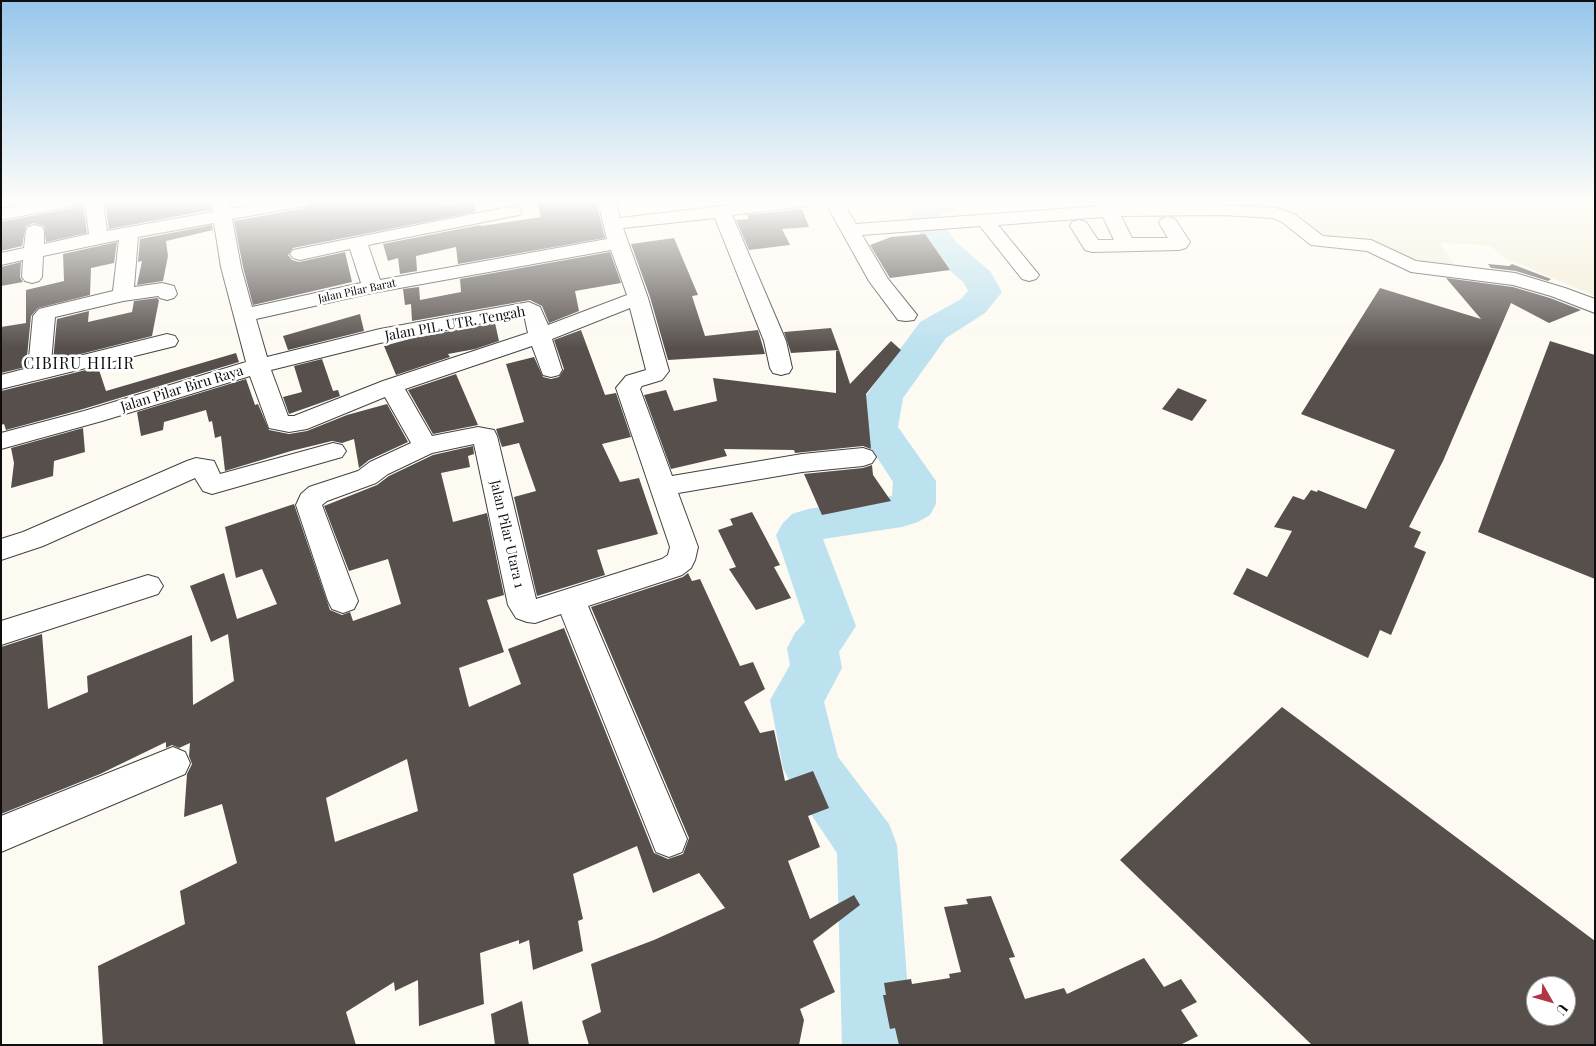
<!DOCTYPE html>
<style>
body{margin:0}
#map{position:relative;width:1596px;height:1046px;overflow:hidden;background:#fdfaf2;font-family:"Playfair Display",serif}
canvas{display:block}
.frame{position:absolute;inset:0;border:2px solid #0e0e0e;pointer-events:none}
.north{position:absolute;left:1526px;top:976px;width:50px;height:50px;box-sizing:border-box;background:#fff;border:1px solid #9f9f9f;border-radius:50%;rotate:128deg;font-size:14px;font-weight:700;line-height:20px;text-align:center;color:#0e0e0e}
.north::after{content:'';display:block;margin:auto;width:18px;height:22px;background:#af3646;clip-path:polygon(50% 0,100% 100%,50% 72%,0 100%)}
</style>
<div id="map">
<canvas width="1596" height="1046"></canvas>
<div class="frame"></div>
<div class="north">U</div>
</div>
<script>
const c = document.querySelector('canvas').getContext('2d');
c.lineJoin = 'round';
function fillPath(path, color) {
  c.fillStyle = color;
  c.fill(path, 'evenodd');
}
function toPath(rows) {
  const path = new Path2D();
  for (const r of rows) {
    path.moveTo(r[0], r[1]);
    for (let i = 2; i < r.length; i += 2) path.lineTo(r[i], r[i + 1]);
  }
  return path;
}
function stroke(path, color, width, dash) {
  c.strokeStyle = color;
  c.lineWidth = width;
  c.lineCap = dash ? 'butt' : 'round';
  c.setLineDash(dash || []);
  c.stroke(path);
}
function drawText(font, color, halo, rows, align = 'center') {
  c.font = font + ' "Playfair Display",serif';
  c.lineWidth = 5;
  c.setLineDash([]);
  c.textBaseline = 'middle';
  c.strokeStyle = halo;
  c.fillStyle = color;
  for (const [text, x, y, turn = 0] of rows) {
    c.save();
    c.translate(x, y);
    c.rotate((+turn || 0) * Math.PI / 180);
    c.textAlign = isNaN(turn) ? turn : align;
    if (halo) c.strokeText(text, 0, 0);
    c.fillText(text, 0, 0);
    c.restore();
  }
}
fillPath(toPath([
 [1218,202,1595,202,1595,296,1505,258,1489,245,1439,243,1454,264,1415,261,1377,242,1327,240,1292,218,1224,207]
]), '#f1ecd4');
fillPath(toPath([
 [918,202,960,202,955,208,941,214,939,218,956,242,990,271,1002,292,985,313,946,338,903,398,898,427,936,481,936,504,930,515,918,522,902,527,823,539,856,626,839,652,842,668,824,702,838,757,889,824,897,845,912,1045,842,1045,837,853,792,786,783,768,770,700,790,665,787,648,795,633,805,622,776,535,783,523,792,514,808,509,892,496,893,482,858,428,865,397,920,322,961,299,968,291,964,283,934,256,909,218,918,202]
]), '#bce1ef');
fillPath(toPath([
 [76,202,83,202,87,233,46,242,44,226,34,223,26,226,22,246,1,251,1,222,71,208],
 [105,202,209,202,211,210,109,229],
 [310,202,438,202,440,205,473,202,476,212,293,248,288,255,292,260,299,262,345,252,352,282,253,305,243,267,234,221,305,208],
 [537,202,596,202,605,238,458,264,456,247,416,256,417,271,400,274,398,258,388,261,383,244,480,225,481,226,541,217],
 [802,209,809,227,782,229,790,245,749,250,736,220,749,219,747,215],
 [212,225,213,230,166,241,168,256,163,281,137,285,142,261,138,262,140,239],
 [925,234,950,270,890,278,870,245,891,237],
 [674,238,698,295,692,296,705,336,758,330,765,354,668,360,650,297,631,244],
 [117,242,114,263,91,268,90,295,38,308,31,316,26,367,1,373,1,327,26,323,26,290,64,281,63,254],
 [610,252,621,283,575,291,579,311,549,323,542,306,530,300,412,321,411,304,405,305,403,289,419,287,420,300,461,292,460,279],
 [21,262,20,277,23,282,1,286,1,267],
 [1488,264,1509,266,1512,264,1551,279,1548,281,1516,271,1491,268],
 [1446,278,1513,287,1550,298,1581,310,1549,323,1511,303,1443,461,1409,527,1421,532,1414,547,1426,552,1391,635,1380,630,1368,658,1233,594,1247,568,1267,577,1292,531,1274,527,1293,496,1304,500,1311,490,1317,492,1318,490,1366,509,1395,450,1301,414,1380,288,1481,319],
 [157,298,159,300,152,336,53,361,57,319,89,311,88,322,132,312,134,301],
 [360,314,364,331,288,350,283,336],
 [495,323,499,341,475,349,448,354,450,357,396,375,384,346,413,338],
 [831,328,839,350,791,353,784,332],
 [581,330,605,395,616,393,631,437,602,444,620,482,639,478,658,534,597,550,605,575,537,596,514,497,536,491,519,443,502,447,496,429,524,422,506,364,534,357,543,377,551,379,559,377,564,369,554,340],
 [891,341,901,350,866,394,871,449,863,446,795,453,794,450,724,449,727,456,671,469,644,395,666,390,674,411,717,401,713,378,836,393,836,351,839,350,850,384],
 [1550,341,1595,355,1595,579,1478,532],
 [236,353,239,362,83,409,6,430,4,424,1,425,1,391,98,367,106,391],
 [322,359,333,391,338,390,340,396,289,414,283,397,302,392,294,366],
 [456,374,478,425,433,434,408,390],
 [246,379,255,405,258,404,269,430,289,434,307,431,347,415,387,404,408,442,369,460,359,468,354,439,342,443,332,441,291,451,225,471,221,436,215,438,212,421,209,422,206,410,164,422,163,430,141,436,137,412],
 [1178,388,1207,400,1192,421,1162,409],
 [83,428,85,452,54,461,53,476,11,488,14,463,11,448],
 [473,446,474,454,468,456,470,467,441,473,453,522,487,513,504,595,487,600,504,652,459,668,469,707,521,684,508,649,564,628,654,853,668,859,683,854,689,838,591,607,683,577,688,573,692,581,700,579,740,666,753,662,765,689,744,702,760,733,774,730,785,781,813,771,829,808,808,816,820,847,788,861,810,919,854,895,860,905,813,941,835,992,800,1009,804,1020,799,1045,589,1045,582,1021,601,1012,591,964,654,940,725,908,699,873,653,893,637,846,573,874,583,919,578,921,583,951,533,970,529,940,519,944,519,940,480,953,484,1004,419,1026,418,980,395,991,394,982,346,1012,356,1045,103,1045,98,966,185,924,180,891,237,863,222,804,184,817,187,774,192,764,189,756,190,743,179,748,172,745,166,748,166,742,100,774,1,814,1,647,42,634,48,709,88,692,87,676,192,635,193,705,234,681,228,634,211,642,190,586,224,573,237,619,277,604,262,569,236,578,225,527,294,504,330,610,342,615,350,612,353,621,401,604,388,559,349,571,324,506,377,485,389,476,433,455],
 [407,759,418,811,335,842,326,798],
 [872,465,873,475,891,501,822,515,804,474,863,468],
 [752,512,780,565,774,567,791,598,756,610,729,569,736,567,718,530,733,525,730,519],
 [1282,707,1595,941,1595,1045,1312,1045,1120,860],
 [1536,986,1566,986,1566,1016,1536,1016],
 [991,896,1015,957,1009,958,1025,999,1064,988,1067,994,1144,958,1164,987,1181,979,1197,1002,1181,1010,1198,1036,1180,1045,899,1045,895,1028,890,1029,883,995,886,995,884,983,911,979,912,984,950,978,949,974,961,972,944,907,968,904,966,899],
 [522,1001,529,1045,495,1045,491,1014]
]), '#564f4c');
const minor = toPath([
 [39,202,74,202,71,206,1,220,1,209,39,202],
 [85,202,103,202,107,231,213,212,211,202,229,202,230,209,270,202,308,202,305,206,299,207,232,219,241,267,252,307,361,283,350,249,300,260,293,258,290,254,293,250,513,206,519,207,522,211,519,215,368,245,380,280,607,239,598,202,616,202,620,218,755,202,809,202,806,206,800,207,732,215,786,341,792,368,789,373,781,375,773,373,770,368,764,341,715,218,623,228,648,298,669,371,662,380,642,386,640,389,672,476,802,454,863,448,872,451,876,457,872,463,863,466,802,472,678,493,698,547,695,560,691,568,682,575,588,606,687,839,682,852,669,857,656,852,561,614,535,623,527,622,516,618,508,605,474,444,432,453,388,474,376,483,327,501,322,505,358,601,354,609,343,613,332,609,328,601,296,505,301,494,309,487,358,471,370,462,411,443,385,397,307,429,289,432,269,428,250,376,102,421,1,449,1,433,84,411,246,362,221,267,214,223,138,237,134,287,162,283,174,286,177,294,174,298,167,300,160,298,158,296,123,301,55,317,51,363,167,334,175,336,178,341,175,346,1,389,1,375,28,368,33,316,39,309,113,291,119,240,43,256,42,277,39,281,32,283,25,281,22,277,23,260,1,265,1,253,24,248,26,231,28,227,35,225,42,227,44,231,44,244,89,234,85,202],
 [611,250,627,295,548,325,540,307,529,302,380,329,267,357,256,319,372,293,611,250],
 [630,308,646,370,626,376,616,388,670,547,668,555,662,559,536,599,497,436,494,430,478,427,432,436,405,389,532,346,543,375,551,377,559,375,562,370,552,339,630,308],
 [524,315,528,333,383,381,294,416,288,416,271,370,380,343,524,315],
 [825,202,843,202,856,224,1101,206,1101,202,1119,202,1119,205,1222,205,1276,208,1294,214,1323,236,1371,240,1416,261,1515,273,1565,288,1595,299,1595,313,1551,296,1513,285,1411,272,1367,251,1311,245,1282,222,1273,218,1222,215,1121,216,1132,238,1168,238,1159,223,1161,219,1168,217,1175,219,1190,242,1186,248,1179,250,1092,252,1085,250,1070,226,1072,222,1079,220,1086,222,1098,240,1114,240,1103,217,998,225,1039,275,1036,279,1029,281,1022,279,980,226,862,235,888,279,917,315,914,320,906,321,898,320,869,281,825,202],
 [333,443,342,445,346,451,342,457,212,494,203,491,195,478,43,546,1,560,1,539,23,532,187,461,196,458,214,461,220,474,333,443],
 [148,575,158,578,163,586,158,594,1,645,1,621,148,575],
 [173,747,185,752,190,763,185,774,1,852,1,816,173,747]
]);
stroke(minor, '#414141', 2);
fillPath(minor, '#fff');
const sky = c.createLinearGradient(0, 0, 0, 348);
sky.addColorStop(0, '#96c6eb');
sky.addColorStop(0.58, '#fefdf9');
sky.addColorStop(1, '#fefdf900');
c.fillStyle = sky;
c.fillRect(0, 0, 1596, 348);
drawText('11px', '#0e0e0e', '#fff', [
 ["Jalan Pilar Barat",357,291,-12]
]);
drawText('14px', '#0e0e0e', '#fff', [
 ["Jalan PIL. UTR. Tengah",455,324,-10],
 ["Jalan Pilar Biru Raya",182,389,-17],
 ["Jalan Pilar Utara 1",507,534,77]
]);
c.letterSpacing = '1px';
drawText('16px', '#0e0e0e', '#fff', [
 ["CIBIRU HILIR",79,364]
]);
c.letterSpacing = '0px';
</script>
